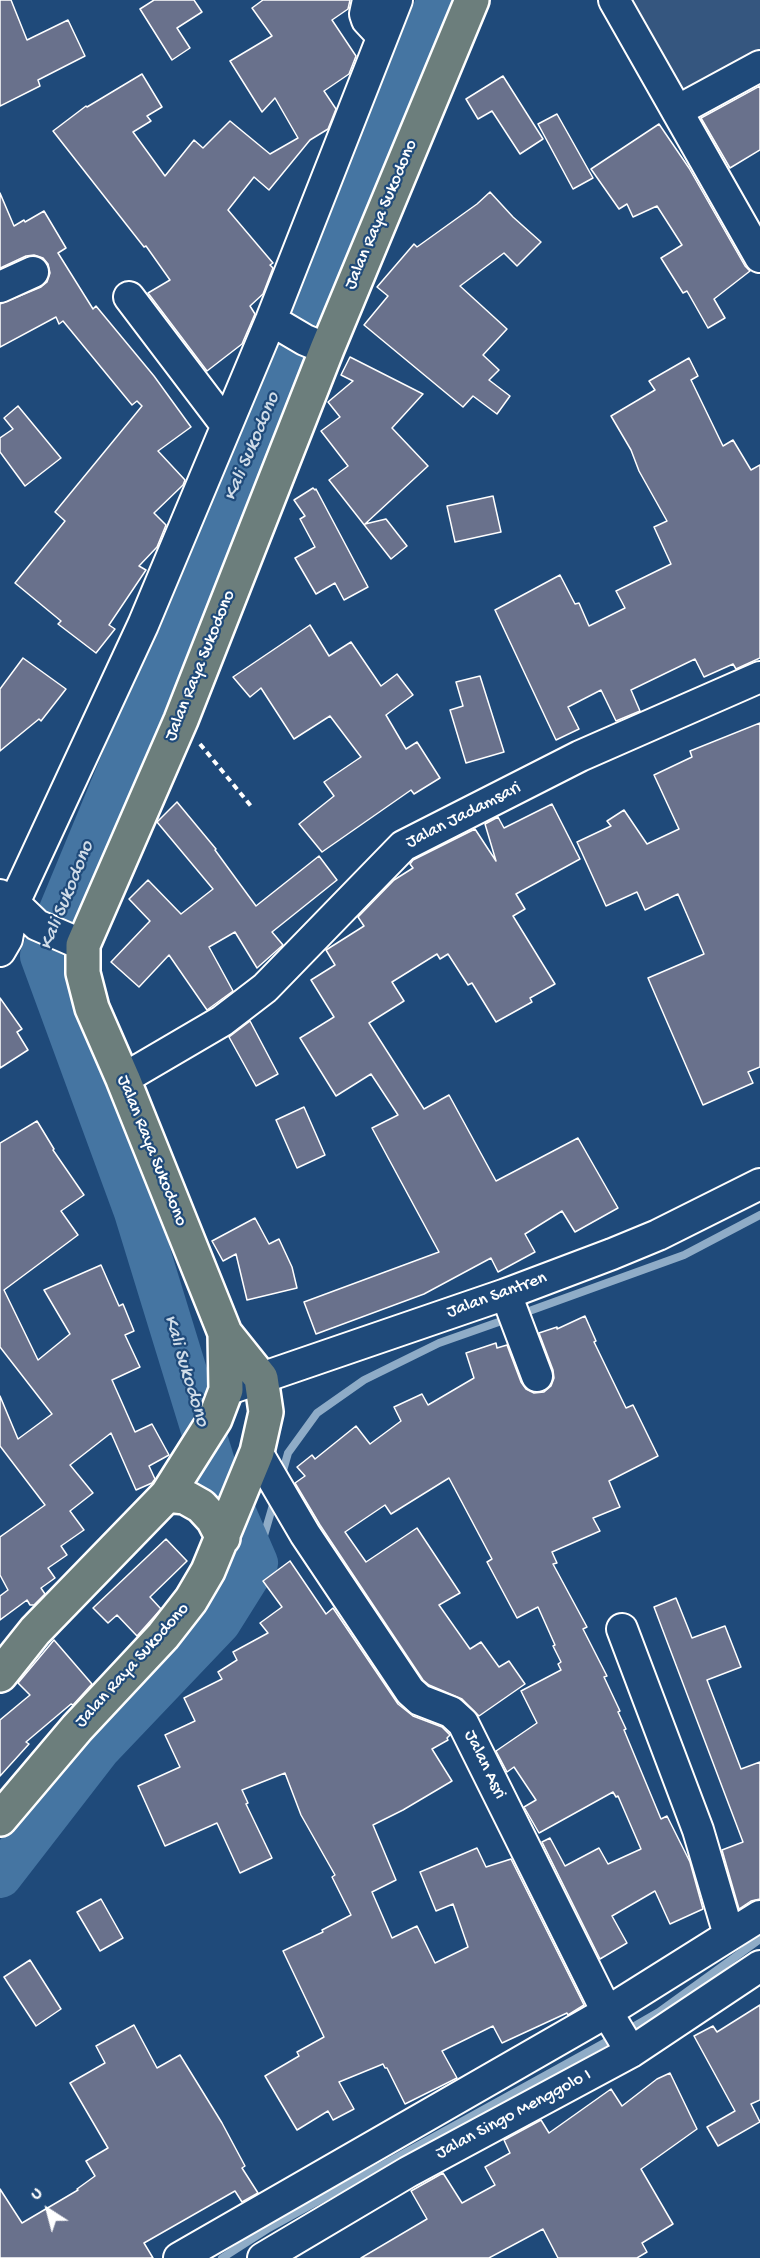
<!DOCTYPE html>
<style>
body{margin:0}
#map{position:relative;width:760px;height:2258px;overflow:hidden;background:#1f4a7a;font-family:"Gochi Hand",sans-serif}
canvas{display:block}
.north{position:absolute;left:18px;top:2180px;width:60px;height:60px;-webkit-text-stroke:4px #1f4a7a;paint-order:stroke;rotate:324deg;font-size:16px;font-weight:700;line-height:24px;text-align:center;color:#fff}
.north::after{content:'';display:block;margin:auto;width:21px;height:27px;background:#fff;clip-path:polygon(50% 0,100% 100%,50% 72%,0 100%)}
</style>
<div id="map">
<canvas width="760" height="2258"></canvas>
<div class="north">U</div>
</div>
<script>
const c = document.querySelector('canvas').getContext('2d');
c.lineJoin = 'round';
function fillPath(path, color) {
  c.fillStyle = color;
  c.fill(path, 'evenodd');
}
function toPath(rows) {
  const path = new Path2D();
  for (const r of rows) {
    path.moveTo(r[0], r[1]);
    for (let i = 2; i < r.length; i += 2) path.lineTo(r[i], r[i + 1]);
  }
  return path;
}
function stroke(path, color, width, dash) {
  c.strokeStyle = color;
  c.lineWidth = width;
  c.lineCap = dash ? 'butt' : 'round';
  c.setLineDash(dash || []);
  c.stroke(path);
}
function drawText(font, color, halo, rows, align = 'center') {
  c.font = font + ' "Gochi Hand",sans-serif';
  c.lineWidth = 4.5;
  c.setLineDash([]);
  c.textBaseline = 'middle';
  c.strokeStyle = halo;
  c.fillStyle = color;
  for (const [text, x, y, turn = 0] of rows) {
    c.save();
    c.translate(x, y);
    c.rotate((+turn || 0) * Math.PI / 180);
    c.textAlign = isNaN(turn) ? turn : align;
    if (halo) c.strokeText(text, 0, 0);
    c.fillText(text, 0, 0);
    c.restore();
  }
}
fillPath(toPath([
 [623,0,760,0,760,49,674,94]
]), '#35567f');
stroke(toPath([
 [521,1314,684,1255,760,1215],
 [281,1478,288,1453,317,1413,364,1380,439,1343,510,1318],
 [256,1563,275,1498],
 [626,2031,659,2012,760,1939],
 [222,2258,269,2228,615,2037]
]), '#8facc7', 8);
stroke(toPath([
 [0,1876,99,1748,219,1622,256,1563,214,1466,136,1212,42,956,439,0]
]), '#4575a2', 44);
const building = toPath([
 [0,0,11,0,27,40,68,20,85,56,38,80,40,86,0,106,0,0],
 [154,0,194,0,202,12,177,28,190,48,172,60,140,9,154,0],
 [263,0,350,0,348,9,332,20,356,56,349,74,324,91,336,109,328,129,310,140,269,190,254,177,228,210,273,263,270,265,273,268,263,294,250,306,255,314,242,344,207,371,148,293,170,280,146,246,144,247,53,131,86,106,87,107,142,74,162,107,147,116,151,121,133,132,165,176,194,140,203,148,230,121,270,154,298,138,275,98,262,112,230,61,272,36,252,8,263,0],
 [503,76,543,139,520,154,492,111,478,119,466,99,503,76],
 [760,86,760,150,730,168,701,118,760,86],
 [557,114,593,178,573,189,538,124,557,114],
 [659,124,689,168,745,266,750,271,714,299,725,318,708,328,687,291,683,293,661,258,682,245,657,206,633,217,627,204,619,209,591,169,659,124],
 [490,192,513,217,541,242,517,266,504,253,460,286,507,329,483,355,499,370,489,380,510,396,497,414,473,396,463,407,364,325,388,296,377,287,414,244,417,247,477,204,490,192],
 [0,193,14,226,24,220,25,222,44,211,66,248,58,253,93,309,96,306,154,376,191,427,158,451,185,480,183,485,154,513,166,525,157,547,139,566,146,570,109,625,115,629,96,653,58,624,61,621,15,583,65,521,55,512,142,406,137,401,132,405,63,321,59,324,56,317,0,347,0,304,41,287,47,282,50,273,48,264,43,258,34,255,26,256,0,268,0,193],
 [350,357,423,394,392,428,428,466,365,524,386,519,407,546,391,559,329,480,348,466,321,431,340,417,328,402,353,381,341,375,350,357],
 [689,358,698,376,691,380,723,446,733,440,751,470,760,465,760,658,736,669,733,664,704,677,695,659,631,690,640,711,616,721,601,690,568,707,579,729,556,740,495,610,560,575,575,604,579,603,589,626,625,608,616,591,671,564,654,527,667,521,639,471,631,450,611,416,655,390,649,381,689,358],
 [18,406,61,458,25,486,0,452,0,438,13,429,4,418,18,406],
 [313,488,315,490,316,489,368,587,344,600,335,583,316,594,295,558,315,547,300,519,305,516,294,500,313,488],
 [493,496,501,532,455,542,447,506,493,496],
 [310,625,329,656,351,642,381,686,397,674,413,695,386,715,406,749,417,742,440,778,414,794,411,790,322,852,299,824,334,796,324,782,361,757,330,716,294,739,261,688,250,697,233,677,310,625],
 [23,658,66,689,41,721,39,719,0,751,0,689,23,658],
 [480,676,504,752,466,763,450,710,463,706,456,682,480,676],
 [760,723,760,1067,748,1072,753,1083,703,1105,648,978,704,954,678,894,645,910,637,892,606,906,577,842,611,826,607,821,624,810,647,844,679,829,654,775,692,757,690,751,760,723],
 [177,802,216,849,215,850,256,906,319,856,337,880,272,932,283,945,257,968,235,932,209,947,233,991,207,1010,169,955,139,987,111,962,150,921,129,899,148,880,181,914,213,889,157,822,177,802],
 [552,804,580,859,516,894,525,909,513,916,555,984,530,998,532,1002,496,1022,472,983,468,985,448,954,440,959,437,954,392,982,404,1001,369,1023,424,1109,449,1095,496,1181,578,1138,618,1208,575,1232,562,1211,525,1234,535,1252,498,1272,491,1258,424,1294,316,1334,304,1302,439,1252,372,1128,398,1115,371,1074,336,1096,300,1038,334,1017,311,980,335,965,326,950,364,926,358,917,394,880,413,868,410,864,413,860,475,829,496,861,485,824,498,817,504,828,552,804],
 [0,998,22,1029,17,1032,28,1050,0,1068,0,998],
 [250,1021,278,1074,256,1086,229,1037,250,1021],
 [304,1107,325,1155,297,1168,276,1120,304,1107],
 [37,1121,54,1149,53,1150,84,1195,61,1211,78,1235,4,1290,38,1360,70,1334,44,1290,101,1265,119,1306,123,1304,134,1331,125,1335,140,1367,112,1380,135,1432,152,1424,169,1455,149,1466,155,1479,152,1483,136,1490,111,1433,70,1465,93,1493,70,1511,84,1530,61,1546,67,1555,48,1568,55,1578,41,1588,45,1594,34,1605,30,1605,27,1600,0,1620,0,1596,8,1590,0,1575,0,1537,45,1505,0,1446,0,1396,18,1439,52,1414,0,1347,0,1143,37,1121],
 [255,1218,269,1244,279,1239,292,1267,297,1288,247,1300,236,1254,223,1261,212,1241,255,1218],
 [585,1316,596,1341,594,1342,626,1408,633,1405,658,1456,609,1481,620,1507,593,1518,600,1531,552,1552,557,1563,553,1564,587,1627,583,1629,607,1676,604,1677,620,1711,618,1712,626,1729,624,1730,661,1819,667,1816,690,1862,703,1909,670,1924,655,1891,612,1916,627,1943,600,1959,542,1842,550,1838,565,1866,599,1848,608,1864,641,1849,618,1796,616,1797,613,1792,539,1833,524,1807,536,1800,514,1767,507,1772,496,1751,537,1723,521,1691,561,1670,558,1664,561,1662,553,1646,555,1645,538,1607,517,1618,487,1562,492,1559,449,1478,391,1514,385,1505,345,1532,366,1562,417,1528,460,1593,439,1605,470,1649,481,1642,499,1667,509,1661,525,1684,479,1716,462,1699,429,1685,423,1680,320,1525,295,1483,305,1476,297,1467,312,1455,315,1459,356,1426,370,1444,401,1421,394,1407,422,1394,428,1405,474,1378,466,1353,496,1343,497,1348,507,1345,521,1382,526,1389,534,1393,544,1392,551,1386,554,1378,553,1370,539,1333,557,1327,557,1329,585,1316],
 [166,1539,187,1561,150,1597,161,1609,137,1636,117,1615,108,1623,93,1608,166,1539],
 [290,1561,326,1614,333,1608,398,1704,413,1716,442,1727,450,1735,447,1738,448,1740,432,1749,452,1781,403,1810,373,1825,396,1880,372,1892,392,1938,417,1926,435,1963,468,1947,453,1904,436,1911,420,1872,477,1848,486,1867,511,1859,584,2005,568,2015,567,2013,502,2043,493,2026,442,2051,457,2078,405,2104,387,2068,385,2068,383,2064,339,2082,354,2109,333,2120,328,2111,297,2130,265,2076,299,2056,297,2052,324,2037,283,1951,323,1932,322,1930,351,1915,332,1877,335,1875,301,1815,285,1773,242,1790,248,1803,246,1804,272,1858,240,1873,217,1823,165,1846,138,1786,180,1767,165,1735,195,1721,184,1698,222,1679,218,1672,237,1660,233,1652,268,1633,260,1623,282,1607,263,1581,290,1561],
 [676,1598,692,1638,725,1626,741,1667,707,1680,741,1769,760,1762,760,1899,751,1901,739,1909,722,1850,743,1842,654,1607,676,1598],
 [54,1640,92,1684,73,1705,71,1704,26,1742,29,1744,0,1776,0,1720,30,1695,18,1683,54,1640],
 [101,1899,123,1938,100,1951,77,1912,101,1899],
 [30,1960,61,2009,36,2026,4,1977,30,1960],
 [760,2005,760,2100,751,2104,760,2122,718,2146,707,2127,735,2111,694,2036,713,2026,717,2032,760,2005],
 [134,2025,157,2068,180,2055,222,2123,245,2166,242,2168,258,2193,242,2202,235,2191,144,2243,153,2258,0,2258,0,2189,22,2223,78,2190,77,2189,95,2176,86,2161,108,2148,70,2083,105,2063,96,2046,134,2025],
 [670,2073,697,2129,641,2169,673,2224,642,2243,647,2252,637,2258,558,2258,543,2229,489,2258,361,2258,427,2219,411,2191,443,2173,462,2203,495,2185,485,2167,510,2153,504,2140,541,2120,549,2133,611,2089,622,2106,657,2079,670,2073]
]);
fillPath(building, '#69718c');
stroke(building, '#fff', 1.5);
const minor = toPath([
 [368,0,365,14,367,20,381,35],
 [614,0,760,257],
 [677,111,760,66],
 [0,287,33,272],
 [129,297,226,425],
 [271,320,305,340,327,349],
 [0,895,14,903,37,925,83,945],
 [0,951,7,939,14,903,143,625,271,320,397,0],
 [123,1079,222,1021,265,988,403,846,580,756,760,677],
 [506,1294,537,1376],
 [226,1390,506,1294,612,1254,658,1235,760,1184],
 [257,1452,305,1534,410,1691,420,1700,451,1712,463,1723,607,2012,631,2052],
 [622,1629,698,1830,729,1935],
 [179,2258,607,2012,760,1916],
 [263,2258,408,2172,631,2052,760,1966]
]);
const major = toPath([
 [167,1495,185,1497,201,1506,213,1519,223,1538],
 [0,1675,35,1631,167,1495,215,1419,226,1390,225,1333],
 [0,1819,77,1728,163,1636,191,1600,208,1571,257,1452,266,1412,261,1378,225,1333,123,1079,92,1008,83,973,83,945,181,720,327,349,472,0]
]);
stroke(minor, '#fff', 34);
stroke(major, '#fff', 38);
stroke(toPath([
 [200,744,251,806]
]), '#fff', 4, [6, 4.5]);
stroke(minor, '#1f4a7a', 30);
stroke(major, '#6c7e7c', 33);
drawText('18px', '#fff', '#1f4a7a', [
 ["Jalan Raya Sukodono",382,215,-67],
 ["Jalan Raya Sukodono",201,666,-68],
 ["Jalan Jadamsari",464,816,-27],
 ["Jalan Raya Sukodono",151,1151,68],
 ["Jalan Santren",497,1296,-20],
 ["Jalan Raya Sukodono",133,1666,-48],
 ["Jalan Asri",484,1765,64],
 ["Jalan Singo Menggolo I",514,2115,-28]
]);
drawText('italic 20px', '#d0dce8', '#1f4a7a', [
 ["Kali Sukodono",253,447,-67],
 ["Kali Sukodono",68,896,-68],
 ["Kali Sukodono",185,1371,73]
]);
</script>
